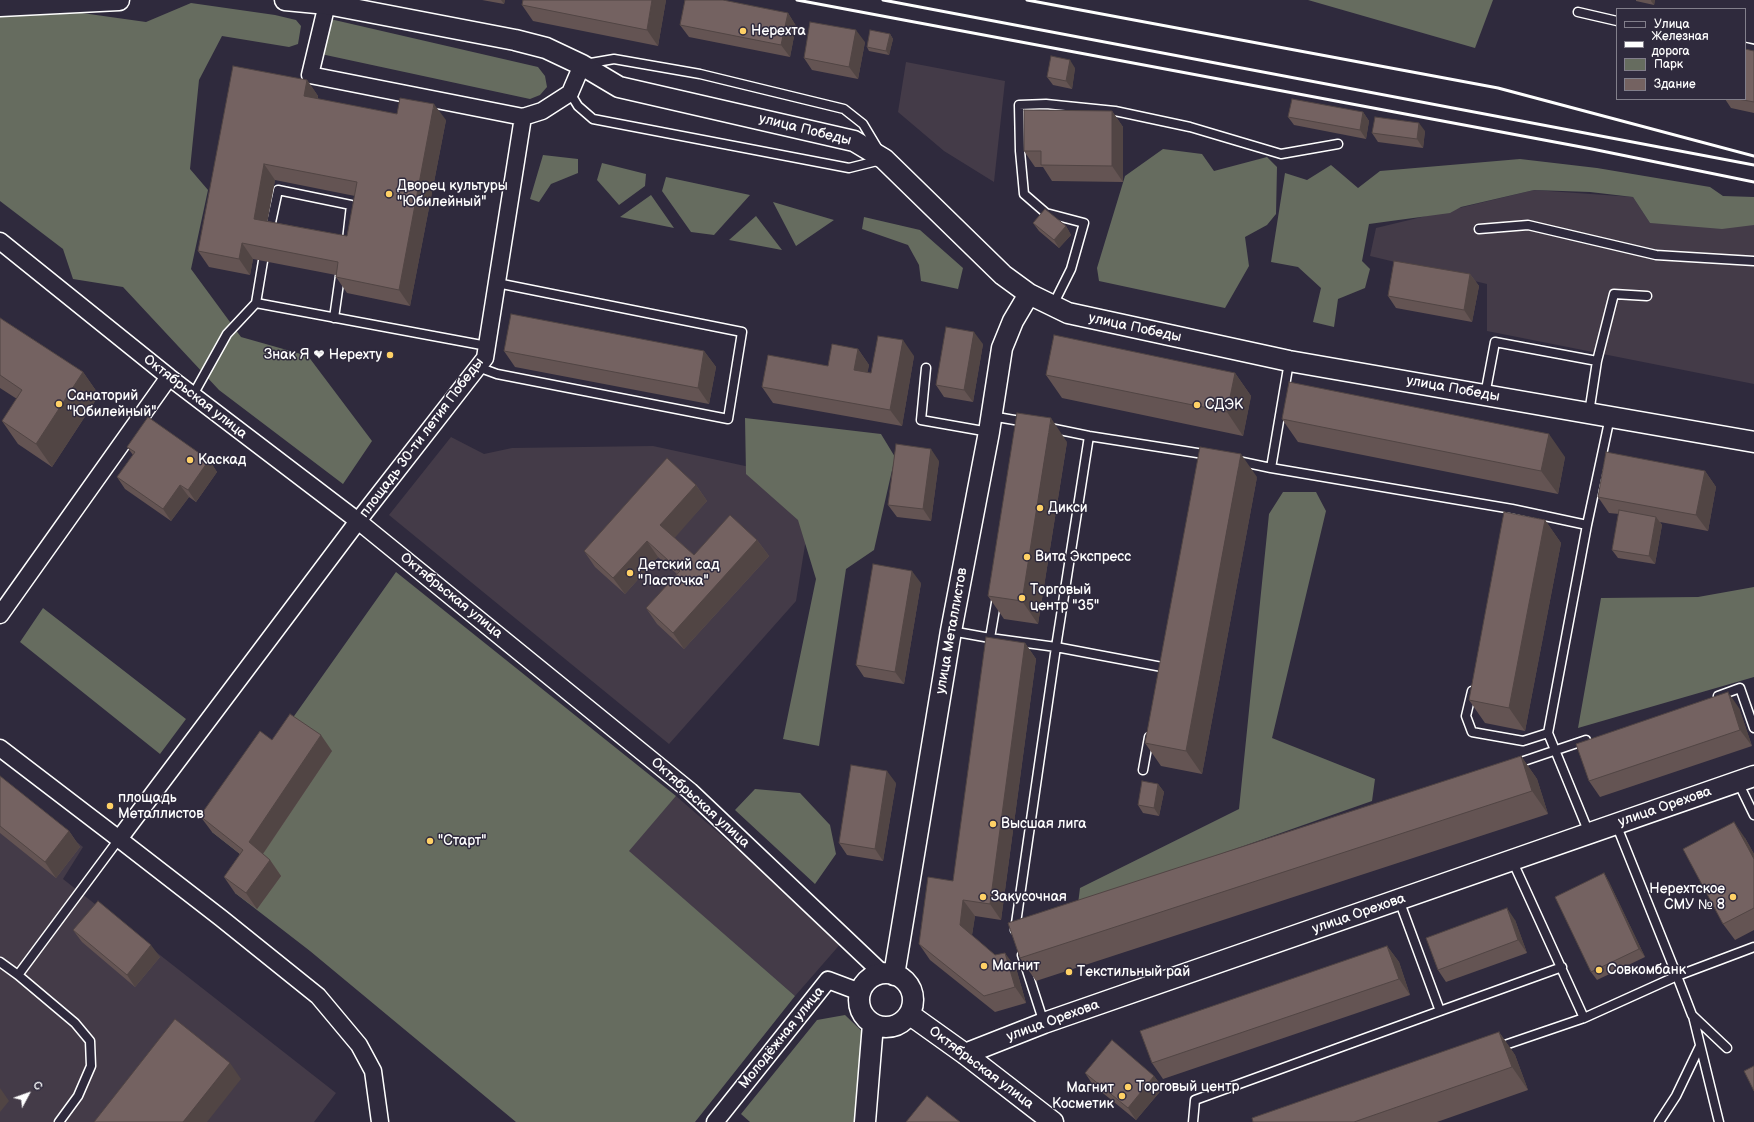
<!DOCTYPE html>
<meta charset="utf-8">
<style>
body{margin:0}
#map{position:relative;width:1754px;height:1122px;overflow:hidden;background:#2f2a3d;font-family:"Balsamiq Sans",sans-serif}
canvas{display:block}
.legend{position:absolute;left:1616px;top:8px;width:130px;height:92px;box-sizing:border-box;background:#2f2a3d;border:1px solid #827f8b;margin:0;padding:5px 7px;list-style:none;font-size:12px;color:#fff}
.legend li{display:flex;align-items:center;gap:8px;height:20px}
.legend b{width:20px;border:1px solid #827f8b}
.north{position:absolute;left:8px;top:1074px;width:40px;height:40px;-webkit-text-stroke:3px #2f2a3d;paint-order:stroke;rotate:49deg;font-size:11px;font-weight:700;line-height:16px;text-align:center;color:#fff}
.north::after{content:'';display:block;margin:auto;width:14px;height:18px;background:#fff;clip-path:polygon(50% 0,100% 100%,50% 72%,0 100%)}
</style>
<div id="map">
<canvas width="1754" height="1122"></canvas>
<ul class="legend">
<li><b style="height:5px;background:#2f2a3d"></b>Улица</li>
<li><b style="height:5px;background:#fff"></b>Железная дорога</li>
<li><b style="height:11px;background:#666c5f"></b>Парк</li>
<li><b style="height:11px;background:#746261"></b>Здание</li>
</ul>
<div class="north">С</div>
</div>
<script>
const c = document.querySelector('canvas').getContext('2d');
c.lineJoin = 'round';
function fillPath(path, color) {
  c.fillStyle = color;
  c.fill(path, 'evenodd');
}
function toPath(rows) {
  const path = new Path2D();
  for (const r of rows) {
    if (r.length === 3) {
      path.moveTo(r[0] + r[2], r[1]);
      path.arc(r[0], r[1], r[2], 0, 2 * Math.PI);
      continue;
    }
    path.moveTo(r[0], r[1]);
    for (let i = 2; i < r.length; i += 2) path.lineTo(r[i], r[i + 1]);
  }
  return path;
}
function stroke(path, color, width, dash) {
  c.strokeStyle = color;
  c.lineWidth = width;
  c.lineCap = dash ? 'butt' : 'round';
  c.setLineDash(dash || []);
  c.stroke(path);
}
function drawText(font, color, halo, rows, align = 'center') {
  c.font = font + ' "Balsamiq Sans",sans-serif';
  c.lineWidth = 3;
  c.setLineDash([]);
  c.textBaseline = 'middle';
  c.strokeStyle = halo;
  c.fillStyle = color;
  for (const [text, x, y, turn = 0] of rows) {
    c.save();
    c.translate(x, y);
    c.rotate((+turn || 0) * Math.PI / 180);
    c.textAlign = isNaN(turn) ? turn : align;
    if (halo) c.strokeText(text, 0, 0);
    c.fillText(text, 0, 0);
    c.restore();
  }
}
fillPath(toPath([
 [906,62,1005,81,994,182,944,151,898,112],
 [1534,190,1633,197,1650,223,1754,225,1754,384,1487,331,1487,284,1370,256,1376,228],
 [451,437,484,454,512,448,653,446,782,474,818,528,805,545,796,601,669,744,389,515],
 [0,779,83,847,63,879,336,1093,314,1122,0,1122],
 [676,796,843,941,795,996,628,851]
]), '#443b48');
fillPath(toPath([
 [1308,0,1493,0,1475,48],
 [191,3,275,15,296,20,301,26,298,44,289,47,222,36,199,80,190,169,208,190,191,269,241,337,308,356,372,441,343,484,219,390,123,287,73,279,63,249,0,201,0,14,82,13,146,22],
 [330,19,538,67,545,76,547,87,540,95,530,99,321,54],
 [1163,149,1202,154,1214,171,1267,157,1277,167,1276,214,1267,225,1245,237,1249,266,1225,308,1099,281,1097,268,1125,176],
 [543,155,578,159,578,173,551,184,539,202,530,199],
 [1520,159,1597,168,1710,187,1723,196,1754,197,1754,225,1722,229,1650,223,1633,197,1590,192,1534,190,1461,207,1450,213,1369,224,1362,261,1370,269,1365,288,1338,299,1334,327,1313,322,1321,288,1298,267,1271,262,1285,173,1307,180,1331,165,1358,188,1380,171],
 [602,163,646,174,645,186,619,205,597,180],
 [666,177,750,195,714,235,691,232,662,191],
 [651,195,674,228,620,217],
 [773,202,834,220,796,246],
 [756,216,782,250,729,240],
 [864,217,920,230,963,268,958,289,921,281,919,265,908,245,862,229],
 [745,418,881,434,895,457,874,550,846,569,819,746,783,739,816,579,798,520,746,474],
 [1283,492,1316,492,1326,511,1272,738,1375,779,1372,801,1078,904,1080,888,1239,809,1269,514],
 [396,572,676,796,629,851,795,996,695,1122,516,1122,310,951,235,893,254,865,212,832],
 [1754,587,1754,677,1578,728,1601,598,1698,597],
 [43,608,186,719,160,754,20,642],
 [755,789,800,793,830,825,836,854,815,884,735,810],
 [845,1015,868,1037,862,1122,750,1122,741,1114,817,1020]
]), '#666c5f');
const service = toPath([
 [1578,12,1617,21],
 [1745,47,1754,49],
 [585,64,614,59,700,74,844,109,863,124,878,149],
 [570,93,578,106,593,119,849,168,881,160],
 [1479,229,1528,225,1656,255,1754,261],
 [269,232,278,190,351,205,347,240],
 [263,261,256,303,487,346],
 [1053,305,1071,269,1084,223,1046,213,1024,194,1020,151,1019,105,1046,104,1115,111,1190,127,1281,154,1338,144],
 [334,318,340,276],
 [478,367,497,374,728,419,742,332,497,283],
 [926,368,921,420,989,432],
 [193,395,227,334,256,303],
 [1485,395,1495,342,1597,361,1614,294,1647,296],
 [1589,413,1597,361],
 [991,416,1026,422],
 [1050,428,1089,436,1210,455],
 [1238,461,1271,468,1512,509,1587,525,1610,417],
 [1271,468,1289,362],
 [951,631,990,638,997,597],
 [990,638,1056,647,1162,667],
 [1472,691,1466,716,1472,732,1523,741,1548,733,1589,833],
 [1718,696,1740,688,1754,728],
 [1548,733,1587,525],
 [1515,764,1586,740],
 [1143,770,1149,737],
 [1738,782,1754,815],
 [1512,860,1584,1018,1677,976,1616,824],
 [1399,900,1440,1011,1562,967],
 [1015,930,1056,647,1089,436],
 [1022,955,1044,1023],
 [0,962,18,975,75,1023,90,1041,91,1066,78,1096,59,1122],
 [18,975,119,839],
 [1693,1016,1719,1122],
 [1499,1047,1584,1018],
 [1727,1048,1692,1015,1677,976,1754,947],
 [1193,1122,1195,1100,1440,1011],
 [1659,1122,1676,1096,1700,1046]
]);
const minor = toPath([
 [327,4,310,75,523,117,542,111,570,93,582,65],
 [0,241,169,377,358,521,690,791,882,973],
 [0,615,169,377],
 [0,748,119,839],
 [380,1122,373,1071,359,1045,318,996,221,918,119,839,358,521,485,358,523,117],
 [715,1122,828,980,860,992]
]);
const tertiary = toPath([
 [285,0,327,4,515,40,546,48,582,65,619,87,854,141,884,159,1003,275,1029,294,1068,313,1289,361,1754,442],
 [0,6,119,0],
 [886,1000,27],
 [894,975,951,631,989,432,1002,348,1013,321,1029,294],
 [909,1014,965,1054,1053,1122],
 [965,1054,1044,1023,1754,776],
 [865,1122,873,1024]
]);
stroke(service, '#fff', 11);
stroke(minor, '#fff', 19);
stroke(tertiary, '#fff', 23);
stroke(service, '#2f2a3d', 8);
stroke(minor, '#2f2a3d', 16);
stroke(tertiary, '#2f2a3d', 20);
stroke(toPath([
 [797,0,1592,149,1754,182],
 [883,0,1754,165],
 [1027,0,1498,88,1754,156]
]), '#fff', 3);
fillPath(toPath([
 [482,0,505,0,504,4],
 [666,0,658,46,533,21,522,5],
 [1636,0,1655,0,1654,5,1636,1],
 [788,13,796,26,790,57,689,37,680,25],
 [890,34,893,39,889,55,869,51,867,47],
 [865,42,858,79,812,70,804,58],
 [1754,51,1754,113,1731,108,1725,99,1745,99],
 [1075,68,1072,89,1053,85,1047,77],
 [307,80,318,96,318,99,397,114,446,120,410,306,347,293,336,277,336,275,253,259,250,275,209,267,198,251],
 [275,180,355,196,347,236,267,221],
 [1112,111,1123,127,1123,182,1052,181,1043,167,1035,167,1024,151],
 [1363,112,1369,121,1366,139,1294,125,1288,117],
 [1425,131,1423,148,1378,142,1372,133],
 [1033,223,1066,226,1071,235,1059,248,1039,231],
 [1470,274,1479,286,1472,322,1396,308,1388,296],
 [0,318,83,372,99,395,52,467,18,444,2,421,17,399,0,388],
 [983,344,973,402,944,397,936,385],
 [858,349,869,365,867,373,871,373,914,356,902,426,773,403,762,387,828,366],
 [504,351,704,351,716,367,709,404,515,367],
 [1235,373,1251,396,1243,436,1062,398,1046,375],
 [1282,419,1565,457,1558,494,1298,442],
 [1067,442,1038,624,1004,619,988,596],
 [127,447,209,460,217,472,196,502,189,497,171,521,125,489,117,477,133,455],
 [939,461,931,521,897,517,888,505],
 [1705,471,1716,487,1708,531,1660,522,1662,525,1655,564,1618,558,1612,550,1619,514,1609,513,1598,497],
 [1257,477,1202,774,1161,766,1145,743],
 [696,485,707,501,674,537,694,555,757,540,769,556,684,649,657,624,646,608,677,574,658,557,625,594,595,567,584,551],
 [1545,520,1561,543,1525,731,1485,723,1469,700],
 [921,583,904,684,864,677,856,665],
 [1025,643,1036,659,1001,920,975,916,972,935,995,955,1016,968,1026,1003,995,1012,930,960,919,944,953,881],
 [1739,708,1752,746,1600,797,1589,781],
 [272,740,332,751,263,854,270,860,281,876,257,909,235,893,224,877,240,854,212,832,200,816],
 [1521,756,1537,779,1548,814,1036,981,1020,958],
 [0,776,69,831,80,847,56,878,0,833],
 [896,783,883,861,847,855,839,843],
 [1158,784,1164,792,1159,816,1143,813,1138,805],
 [1745,838,1754,854,1754,930,1735,940,1723,924],
 [1604,873,1609,882,1645,957,1597,980,1591,972],
 [1515,920,1527,953,1446,982,1438,970],
 [73,930,160,957,135,987,82,942],
 [1387,946,1399,962,1410,995,1163,1079,1152,1063],
 [1499,1032,1515,1055,1528,1090,1437,1122,1253,1122],
 [1085,1073,1154,1076,1163,1088,1136,1120,1093,1085]
]), '#645453');
fillPath(toPath([
 [501,0,505,0,504,4],
 [652,0,666,0,658,46,647,30],
 [1651,0,1655,0,1654,5,1651,1],
 [788,13,796,26,790,57,781,45],
 [856,30,865,42,858,79,849,67],
 [890,34,893,39,889,55,886,51],
 [1070,60,1075,68,1072,89,1066,81],
 [307,80,318,96,315,112,304,96],
 [434,104,446,120,410,306,399,290],
 [1112,111,1123,127,1123,182,1112,166],
 [1363,112,1369,121,1366,139,1360,130],
 [1419,123,1425,131,1423,148,1417,139],
 [264,164,275,180,265,235,254,219],
 [1066,226,1071,235,1059,248,1054,240],
 [242,243,253,259,250,275,239,259],
 [1470,274,1479,286,1472,322,1464,310],
 [974,332,983,344,973,402,964,390],
 [903,340,914,356,902,426,890,410],
 [858,349,869,365,865,386,854,370],
 [704,351,716,367,709,404,698,388],
 [83,372,99,395,52,467,36,444],
 [1235,373,1251,396,1243,436,1227,412],
 [1051,418,1067,442,1038,624,1022,601],
 [1549,434,1565,457,1558,494,1541,471],
 [931,449,939,461,931,521,923,509],
 [1241,454,1257,477,1202,774,1186,751],
 [209,460,217,472,196,502,188,490],
 [1705,471,1716,487,1708,531,1696,515],
 [180,485,189,497,171,521,163,509],
 [696,485,707,501,672,541,660,525],
 [1656,517,1662,525,1655,564,1649,556],
 [1545,520,1561,543,1525,731,1509,708],
 [757,540,769,556,684,649,673,633],
 [647,541,658,557,625,594,613,578],
 [912,571,921,583,904,684,895,672],
 [1025,643,1036,659,1001,920,990,904],
 [1728,692,1739,708,1752,746,1740,730],
 [321,735,332,751,260,858,249,842],
 [1521,756,1537,779,1548,814,1532,791],
 [887,771,896,783,883,861,875,849],
 [1158,784,1164,792,1159,816,1154,808],
 [1734,822,1745,838,1754,854,1754,859],
 [69,831,80,847,56,878,45,862],
 [270,860,281,876,257,909,246,893],
 [1604,873,1609,882,1645,957,1639,949],
 [963,900,975,916,971,941,960,925],
 [1507,908,1515,920,1527,953,1518,940],
 [151,945,160,957,135,987,127,975],
 [1387,946,1399,962,1410,995,1399,979],
 [1005,953,1016,968,1026,1003,1015,987],
 [1499,1032,1515,1055,1528,1090,1512,1067],
 [230,1063,241,1079,207,1122,183,1122],
 [1154,1076,1163,1088,1136,1120,1128,1108],
 [0,1088,9,1101,0,1112]
]), '#514544');
const building = toPath([
 [523,0,652,0,647,30,522,5,523,0],
 [685,0,723,0,788,13,781,45,680,25,685,0],
 [810,22,856,30,849,67,804,58,810,22],
 [870,30,890,34,886,51,867,47,870,30],
 [1745,49,1754,51,1754,102,1738,99,1745,99,1745,49],
 [1051,56,1070,60,1066,81,1047,77,1051,56],
 [233,66,307,80,304,96,397,114,400,98,434,104,399,290,336,277,338,262,242,243,239,259,198,251,233,66],
 [264,164,357,182,347,236,254,219,264,164],
 [1292,99,1363,112,1360,130,1288,117,1292,99],
 [1024,110,1112,111,1112,166,1041,165,1041,151,1024,151,1024,110],
 [1375,117,1419,123,1417,139,1372,133,1375,117],
 [1045,209,1066,226,1054,240,1033,223,1045,209],
 [1394,261,1470,274,1464,310,1388,296,1394,261],
 [511,314,704,351,698,388,504,351,511,314],
 [0,318,83,372,36,444,2,421,22,390,0,375,0,318],
 [946,327,974,332,964,390,936,385,946,327],
 [1054,335,1235,373,1227,412,1046,375,1054,335],
 [878,336,903,340,890,410,762,387,768,355,828,366,832,344,858,349,854,370,871,373,878,336],
 [1289,382,1549,434,1541,471,1282,419,1289,382],
 [1017,413,1051,418,1022,601,988,596,1017,413],
 [148,417,209,460,188,490,180,485,163,509,117,477,135,452,127,447,148,417],
 [896,444,931,449,923,509,888,505,896,444],
 [1200,447,1241,454,1186,751,1145,743,1200,447],
 [1606,452,1705,471,1696,515,1598,497,1606,452],
 [667,458,696,485,660,525,694,555,730,515,757,540,673,633,646,608,680,571,647,541,613,578,584,551,667,458],
 [1619,510,1656,517,1649,556,1612,550,1619,510],
 [1504,512,1545,520,1509,708,1469,700,1504,512],
 [873,564,912,571,895,672,856,665,873,564],
 [986,637,1025,643,990,904,963,900,960,925,995,955,1005,953,1015,987,984,996,919,944,928,877,953,881,986,637],
 [1728,692,1740,730,1589,781,1576,744,1728,692],
 [290,714,321,735,249,842,270,860,246,893,224,877,243,850,200,816,260,731,272,740,290,714],
 [1521,756,1532,791,1020,958,1008,923,1521,756],
 [851,765,887,771,875,849,839,843,851,765],
 [0,776,69,831,45,862,0,826,0,776],
 [1142,781,1158,784,1154,808,1138,805,1142,781],
 [1734,822,1754,859,1754,908,1723,924,1683,849,1734,822],
 [1604,873,1639,949,1591,972,1555,897,1604,873],
 [98,901,151,945,127,975,73,930,98,901],
 [1507,908,1518,940,1438,970,1426,938,1507,908],
 [1387,946,1399,979,1152,1063,1140,1031,1387,946],
 [175,1019,230,1063,183,1122,94,1122,175,1019],
 [1499,1032,1512,1067,1354,1122,1253,1122,1252,1118,1499,1032],
 [1112,1040,1154,1076,1128,1108,1085,1073,1112,1040],
 [1754,1066,1754,1091,1744,1071,1754,1066],
 [927,1096,960,1122,906,1122,927,1096]
]);
fillPath(building, '#746261');
stroke(building, '#514544', 1);
for (const [x, y, r, color] of [
 [743,31,4,"#ffd166"],
 [389,194,4,"#ffd166"],
 [390,355,4,"#ffd166"],
 [59,404,4,"#ffd166"],
 [1197,405,4,"#ffd166"],
 [190,460,4,"#ffd166"],
 [1040,508,4,"#ffd166"],
 [1027,557,4,"#ffd166"],
 [630,573,4,"#ffd166"],
 [1022,598,4,"#ffd166"],
 [110,806,4,"#ffd166"],
 [993,824,4,"#ffd166"],
 [430,841,4,"#ffd166"],
 [983,897,4,"#ffd166"],
 [1733,897,4,"#ffd166"],
 [984,966,4,"#ffd166"],
 [1599,970,4,"#ffd166"],
 [1069,972,4,"#ffd166"],
 [1128,1087,4,"#ffd166"],
 [1122,1096,4,"#ffd166"]
]) {
  const dot = new Path2D();
  dot.arc(x, y, r, 0, 2 * Math.PI);
  c.fillStyle = color;
  c.fill(dot);
  stroke(dot, '#2f2a3d', 1.5);
}
drawText('14px', '#fff', '#2f2a3d', [
 ["Нерехта",751,31],
 ["Дворец культуры",397,186],
 ["\"Юбилейный\"",397,202],
 ["Знак Я ❤ Нерехту",382,355,"right"],
 ["Санаторий",67,396],
 ["\"Юбилейный\"",67,412],
 ["СДЭК",1205,405],
 ["Каскад",198,460],
 ["Дикси",1048,508],
 ["Вита Экспресс",1035,557],
 ["Детский сад",638,565],
 ["\"Ласточка\"",638,581],
 ["Торговый",1030,590],
 ["центр \"35\"",1030,606],
 ["площадь",118,798],
 ["Металлистов",118,814],
 ["Высшая лига",1001,824],
 ["\"Старт\"",438,841],
 ["Нерехтское",1725,889,"right"],
 ["СМУ № 8",1725,905,"right"],
 ["Закусочная",991,897],
 ["Магнит",992,966],
 ["Совкомбанк",1607,970],
 ["Текстильный рай",1077,972],
 ["Торговый центр",1136,1087],
 ["Магнит",1114,1088,"right"],
 ["Косметик",1114,1104,"right"]
], 'left');
drawText('14px', '#fff', '#2f2a3d', [
 ["улица Победы",805,130,14],
 ["улица Победы",1135,328,12],
 ["улица Победы",1453,389,10],
 ["Октябрьская улица",195,397,38],
 ["площадь 30-ти летия Победы",422,438,-53],
 ["Октябрьская улица",451,596,39],
 ["улица Металлистов",952,631,-80],
 ["Октябрьская улица",700,803,42],
 ["улица Орехова",1665,807,-19],
 ["улица Орехова",1359,914,-19],
 ["улица Орехова",1053,1021,-20],
 ["Молодёжная улица",782,1038,-51],
 ["Октябрьская улица",981,1068,37]
]);
</script>
